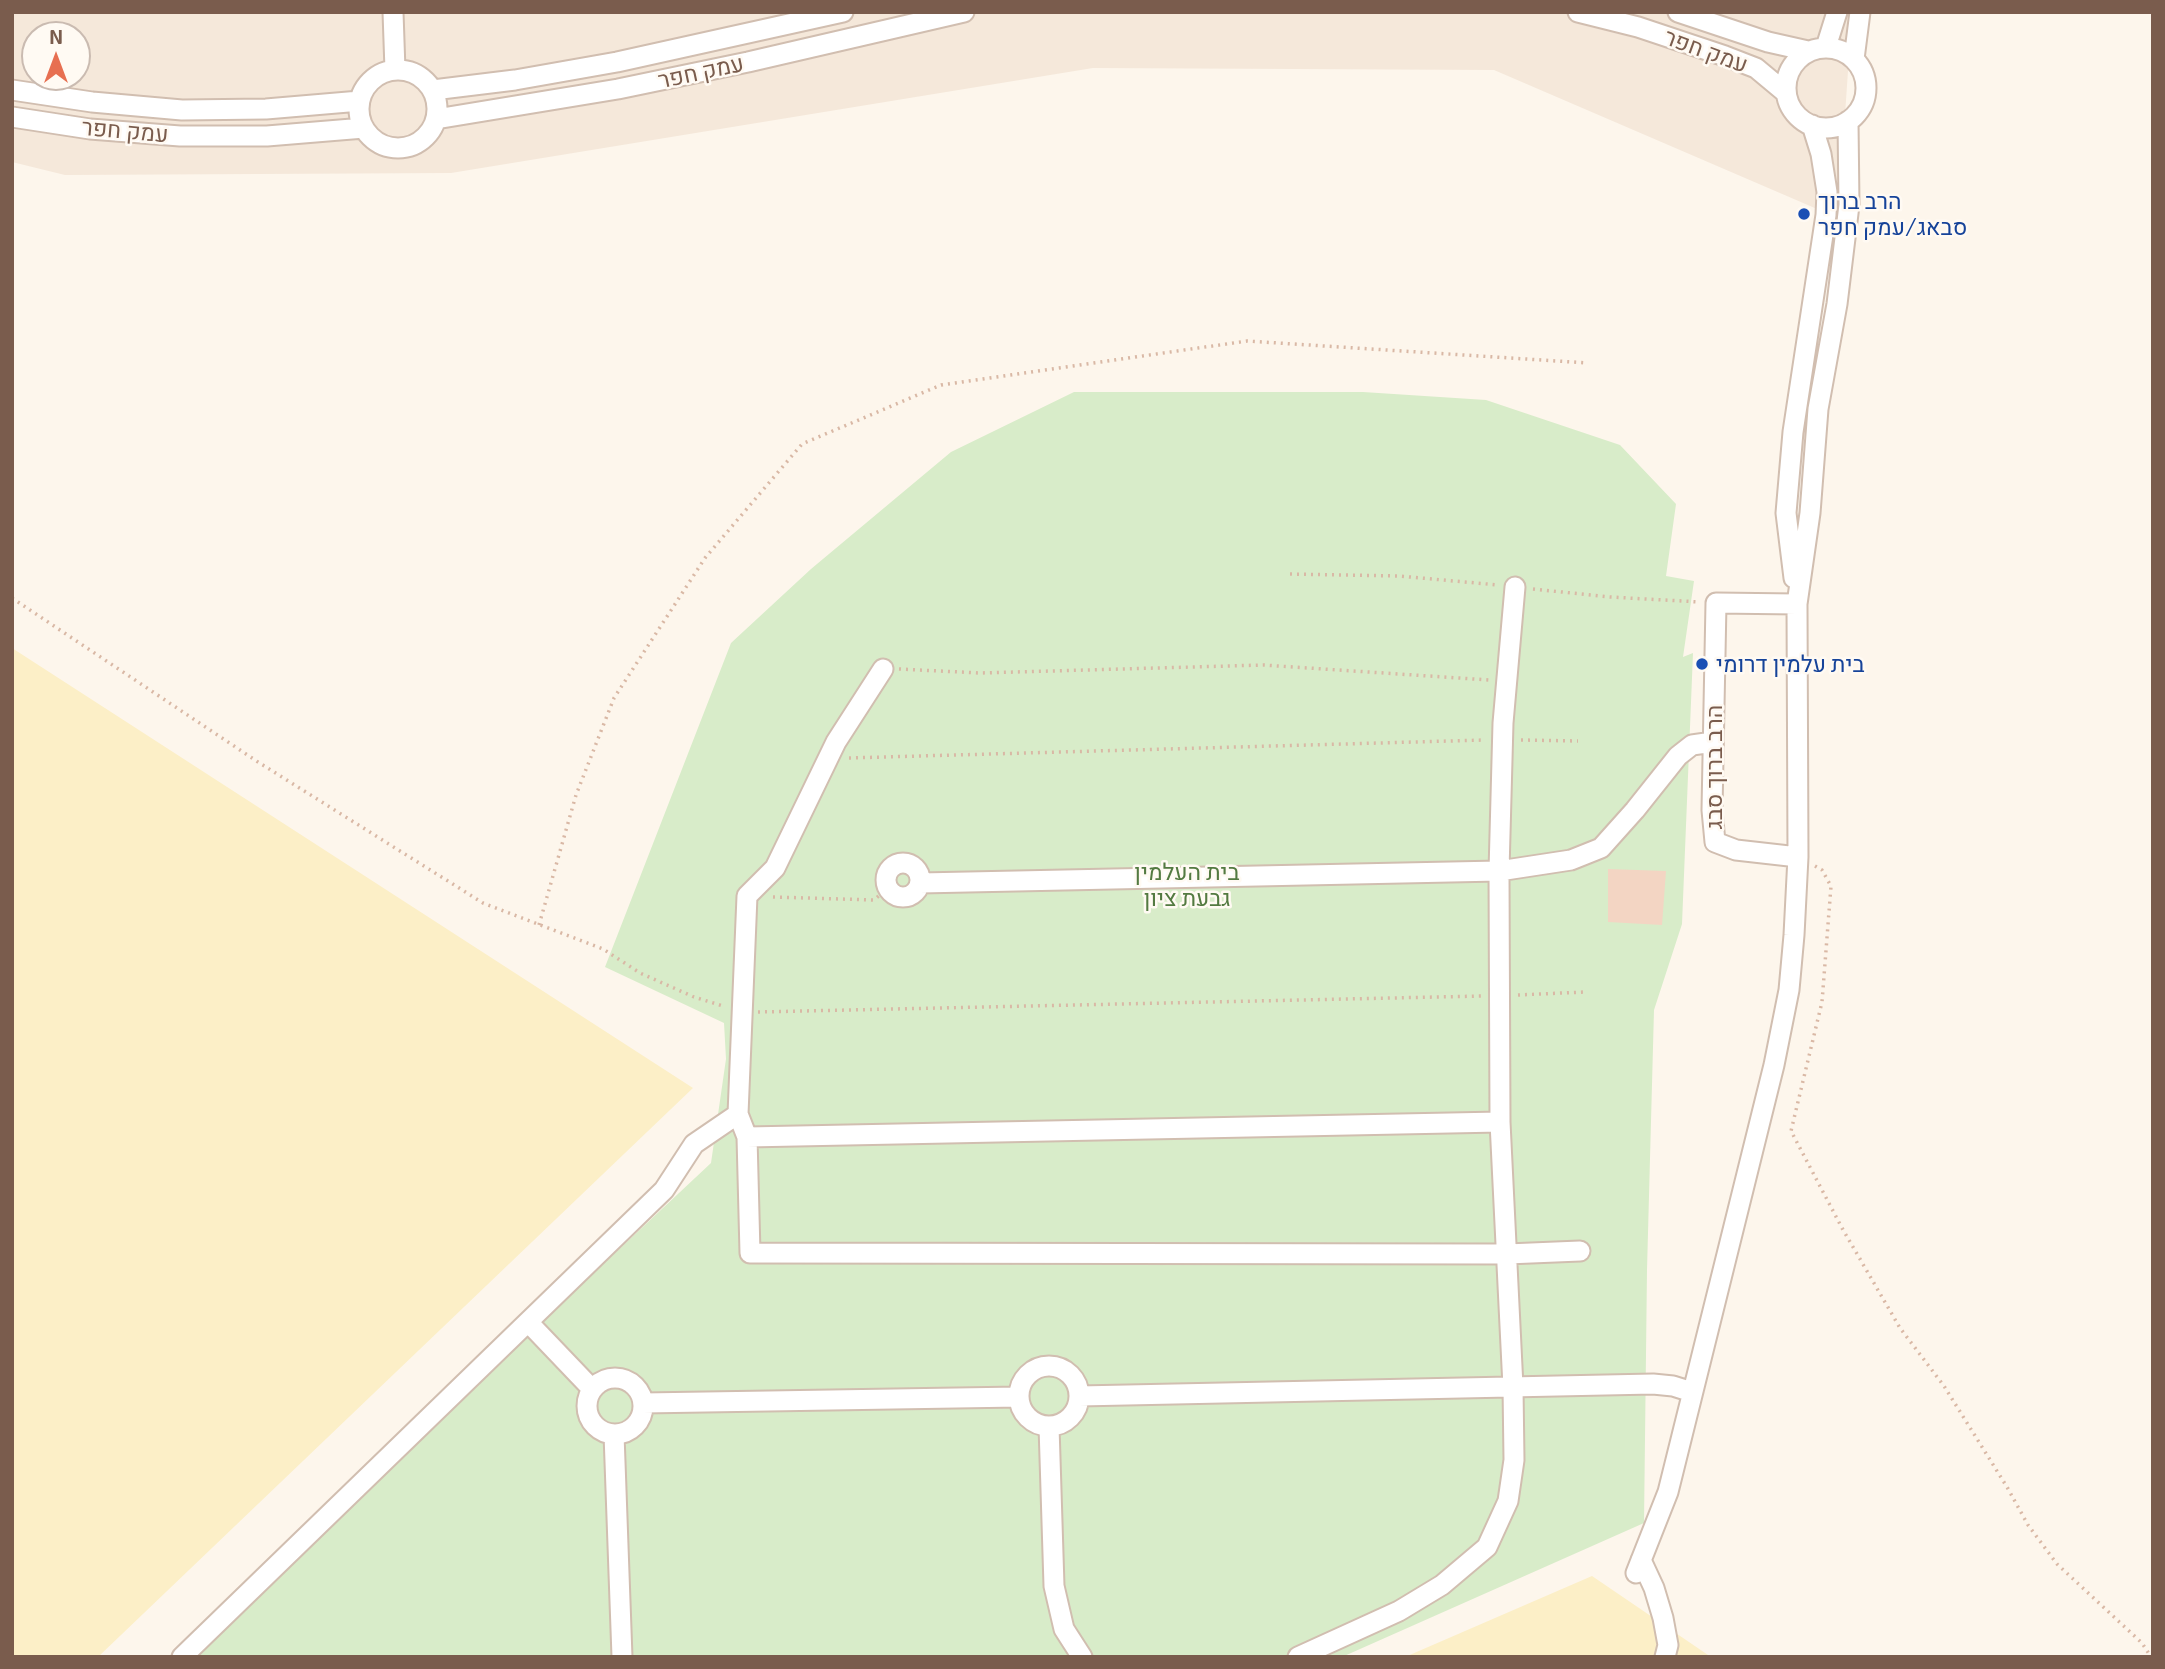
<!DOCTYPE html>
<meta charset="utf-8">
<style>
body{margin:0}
#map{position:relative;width:2165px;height:1669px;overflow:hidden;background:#fdf6ec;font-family:"Exo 2",sans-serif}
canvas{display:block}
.frame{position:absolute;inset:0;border:14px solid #7a5c4d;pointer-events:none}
.north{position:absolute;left:21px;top:21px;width:70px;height:70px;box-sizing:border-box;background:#fffaf3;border:2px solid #cabbb1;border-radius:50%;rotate:0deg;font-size:19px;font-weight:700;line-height:28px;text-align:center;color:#7a5c4d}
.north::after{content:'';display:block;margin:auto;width:24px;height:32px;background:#e76f51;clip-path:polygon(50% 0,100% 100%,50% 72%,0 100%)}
</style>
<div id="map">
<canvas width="2165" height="1669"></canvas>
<div class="frame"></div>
<div class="north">N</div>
</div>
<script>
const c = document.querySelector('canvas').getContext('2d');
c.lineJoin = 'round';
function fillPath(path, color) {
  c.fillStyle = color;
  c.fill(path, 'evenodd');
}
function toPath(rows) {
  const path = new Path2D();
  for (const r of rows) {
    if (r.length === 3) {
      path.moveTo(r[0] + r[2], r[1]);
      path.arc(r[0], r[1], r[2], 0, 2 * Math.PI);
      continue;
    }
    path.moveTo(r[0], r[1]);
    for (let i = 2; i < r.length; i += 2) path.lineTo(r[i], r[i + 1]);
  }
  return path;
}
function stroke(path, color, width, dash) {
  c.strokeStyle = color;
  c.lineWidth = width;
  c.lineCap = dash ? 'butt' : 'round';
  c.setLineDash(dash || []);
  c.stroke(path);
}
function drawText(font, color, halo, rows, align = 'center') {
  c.font = font + ' "Exo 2",Heebo,sans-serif';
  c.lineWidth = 5;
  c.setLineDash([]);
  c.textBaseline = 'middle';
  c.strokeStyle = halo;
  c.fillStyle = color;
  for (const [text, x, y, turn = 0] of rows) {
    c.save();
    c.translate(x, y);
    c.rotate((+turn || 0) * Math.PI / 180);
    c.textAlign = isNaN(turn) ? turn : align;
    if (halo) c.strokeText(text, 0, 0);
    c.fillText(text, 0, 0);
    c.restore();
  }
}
fillPath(toPath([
 [12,12,1852,12,1838,218,1494,70,1093,68,451,173,65,175,12,162],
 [35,35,77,35,77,77,35,77]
]), '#f5e8da');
fillPath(toPath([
 [1074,392,1363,392,1486,400,1620,445,1676,504,1666,576,1694,581,1683,657,1693,653,1682,924,1654,1010,1647,1270,1644,1523,1342,1657,184,1657,711,1163,726,1059,724,1023,605,967,731,643,811,569,951,452]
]), '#d8ecc9');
fillPath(toPath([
 [12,648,693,1088,98,1657,12,1657],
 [1592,1576,1711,1657,1405,1657]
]), '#fcefc7');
fillPath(toPath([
 [1608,869,1666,871,1662,925,1608,922]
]), '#f3d5c3');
const minor = toPath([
 [393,12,395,70],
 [1578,12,1638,27,1725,56,1756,68,1786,93],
 [1678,12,1768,42,1808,51],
 [1826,47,1837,12],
 [1826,88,40],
 [1854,59,1860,12],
 [398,109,39],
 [12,90,92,102,182,110,266,109,360,101],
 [433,90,515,80,617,62,843,12],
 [12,117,90,129,180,136,267,136,364,128],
 [436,119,618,89,748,62,964,12],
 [1794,578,1786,513,1793,432,1826,215,1827,192,1821,154,1812,125],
 [1797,604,1716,603,1712,810,1715,842,1736,850,1798,857],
 [883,669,836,742,775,868,747,896,738,1114,747,1137,1500,1122,1499,871,1503,723,1515,587],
 [903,880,17],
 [920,883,1499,871,1571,860,1601,848,1635,810,1678,756,1692,745,1713,742],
 [747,1137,750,1253,1507,1254,1580,1251],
 [528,1322,592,1389],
 [1049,1396,30],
 [615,1406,28],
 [1079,1396,1653,1384,1673,1386,1692,1392],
 [643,1403,1019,1397],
 [1049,1426,1054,1586,1064,1629,1082,1657],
 [614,1434,622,1657],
 [1641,1560,1654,1588,1663,1618,1668,1645,1665,1657],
 [1636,1573,1668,1492,1774,1065,1789,990,1794,935,1798,857,1797,604,1810,513,1818,409,1837,304,1849,205,1848,121],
 [182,1657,664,1190,694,1144,738,1114],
 [1298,1657,1399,1611,1442,1585,1487,1547,1508,1501,1514,1460,1513,1387,1500,1122]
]);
stroke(minor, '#d1beb0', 23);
stroke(toPath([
 [1290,574,1399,576,1498,585],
 [1533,589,1610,597,1700,602],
 [12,598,258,762,483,903,603,949,640,973,694,997,723,1006],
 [899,669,980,673,1263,665,1489,680],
 [1521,740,1578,741],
 [849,758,1485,740],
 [1815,866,1822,870,1831,886,1822,1002,1791,1131,1842,1228,1900,1328,1944,1386,2007,1487,2028,1525,2057,1564,2142,1643,2151,1657],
 [773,897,874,900,888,888],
 [539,925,576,795,614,698,705,558,802,444,941,385,1247,341,1588,363],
 [1518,995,1585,992],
 [758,1012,1482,996]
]), '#d9b8a5', 3.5, [2, 5]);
stroke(minor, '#fff', 19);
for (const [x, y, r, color] of [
 [1804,214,7,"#1a4fb4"],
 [1702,664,7,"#1a4fb4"]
]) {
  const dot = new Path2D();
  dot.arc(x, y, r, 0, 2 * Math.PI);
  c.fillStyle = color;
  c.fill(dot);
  stroke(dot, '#fffaf3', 2.5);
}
drawText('23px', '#7a5c4d', '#fffaf3', [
 ["עמק חפר",1706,51,20],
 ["עמק חפר",701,72,-12],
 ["עמק חפר",125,131,5],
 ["הרב ברוך סבג",1714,767,-90]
]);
drawText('23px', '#164399', '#fffaf3', [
 ["הרב ברוך",1818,201],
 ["סבאג/עמק חפר",1818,227],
 ["בית עלמין דרומי",1716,664]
], 'left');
drawText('23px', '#537a41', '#fffaf3', [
 ["בית העלמין",1187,872],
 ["גבעת ציון",1187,898]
]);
</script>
